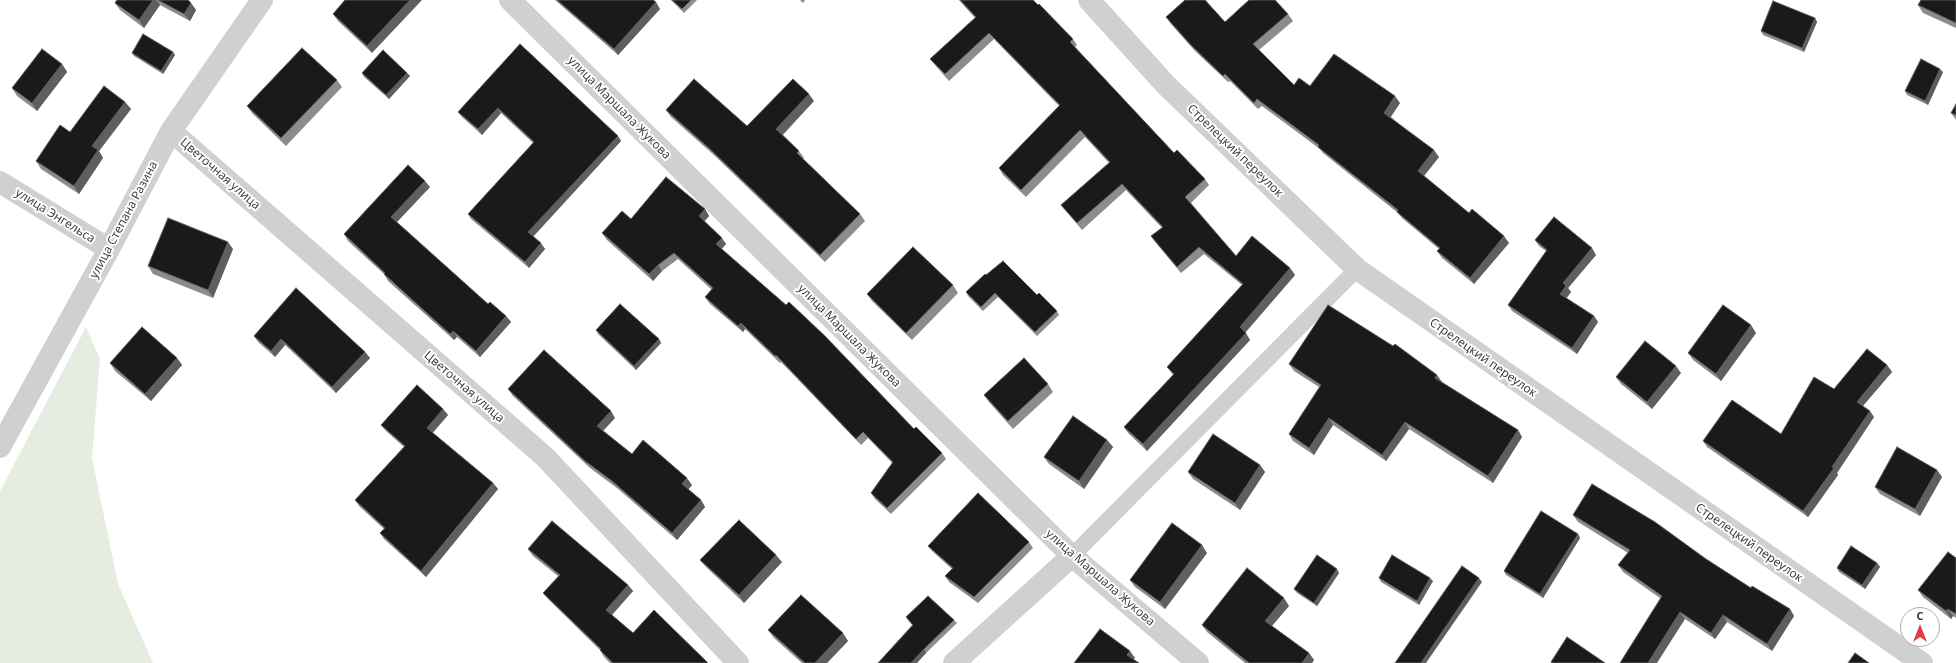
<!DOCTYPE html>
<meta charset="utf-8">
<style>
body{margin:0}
#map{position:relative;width:1956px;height:663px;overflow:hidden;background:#fff;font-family:"Open Sans",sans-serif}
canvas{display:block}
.north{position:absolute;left:1900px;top:607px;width:40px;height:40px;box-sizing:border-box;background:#fff;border:1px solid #adadad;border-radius:50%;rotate:0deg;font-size:11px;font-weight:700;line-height:16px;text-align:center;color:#333}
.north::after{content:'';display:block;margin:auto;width:14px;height:18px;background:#e63946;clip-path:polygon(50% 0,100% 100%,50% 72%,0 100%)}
</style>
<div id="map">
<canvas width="1956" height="663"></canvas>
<div class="north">С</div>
</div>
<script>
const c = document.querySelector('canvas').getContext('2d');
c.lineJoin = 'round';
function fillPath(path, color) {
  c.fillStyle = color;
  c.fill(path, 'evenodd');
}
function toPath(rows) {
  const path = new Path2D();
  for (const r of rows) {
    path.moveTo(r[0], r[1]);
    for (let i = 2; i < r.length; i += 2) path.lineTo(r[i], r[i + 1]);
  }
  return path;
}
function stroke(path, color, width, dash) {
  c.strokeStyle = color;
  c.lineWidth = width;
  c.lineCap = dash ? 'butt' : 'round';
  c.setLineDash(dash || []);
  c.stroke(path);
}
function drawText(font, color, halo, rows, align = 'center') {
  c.font = font + ' "Open Sans",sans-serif';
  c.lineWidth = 4;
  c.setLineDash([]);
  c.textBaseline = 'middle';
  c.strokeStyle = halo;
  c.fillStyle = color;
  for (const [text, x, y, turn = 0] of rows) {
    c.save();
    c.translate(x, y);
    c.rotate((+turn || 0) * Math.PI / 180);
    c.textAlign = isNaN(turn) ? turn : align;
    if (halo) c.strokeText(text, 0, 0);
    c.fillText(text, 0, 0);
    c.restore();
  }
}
fillPath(toPath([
 [86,327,100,359,92,458,118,584,153,663,0,663,0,491]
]), '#e6ecdf');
stroke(toPath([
 [1072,556,1357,269]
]), '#d0d0d0', 16);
stroke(toPath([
 [510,0,1072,556,1198,663],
 [1089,0,1166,85,1357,269,1922,663],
 [171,131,545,457,738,663],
 [0,182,109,249],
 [0,447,109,249,171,131,262,0],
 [954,663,1072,556]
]), '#d0d0d0', 22);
fillPath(toPath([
 [117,0,188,0,196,10,190,21,160,5,144,28,120,10,115,3],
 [345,0,372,53,338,21,333,14],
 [555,0,653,0,660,9,618,55],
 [671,0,697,0,684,13],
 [800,0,805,0,803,3],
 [959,0,1033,0,1038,5,1073,39,1077,45,1075,47,1174,153,1205,179,1209,185,1191,203,1236,256,1290,268,1295,275,1245,333,1250,340,1147,451,1128,433,1124,427,1173,375,1167,367,1242,285,1204,254,1181,273,1156,243,1151,236,1162,228,1126,190,1082,230,1066,211,1061,205,1109,163,1085,137,1026,197,1003,175,999,168,1059,106,994,39,949,81,935,65,930,59,975,18],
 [1956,0,1956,28,1923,13,1918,5],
 [1288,14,1293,21,1259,50,1294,85,1310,86,1400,103,1391,117,1439,157,1424,176,1469,213,1509,243,1474,284,1442,258,1437,251,1439,249,1402,218,1398,213,1323,153,1320,149,1262,106,1258,109,1230,81,1228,82,1195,51,1171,24,1166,17,1225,22],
 [1815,18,1817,22,1804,52,1763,35,1761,31],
 [520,44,618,136,621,141,533,236,545,249,529,268,471,219,468,214,533,143,501,113,482,135,462,117,458,112],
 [173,52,175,55,163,74,134,56,132,53],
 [62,64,67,72,37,111,17,96,12,88],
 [1943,72,1928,105,1907,95,1905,91],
 [362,73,407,73,410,76,389,99,364,77],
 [337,80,342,87,286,146,252,113,247,106],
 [814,101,783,135,799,151,804,158,803,159,860,214,865,221,825,262,715,156,671,117,666,110,747,126],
 [125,102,131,109,99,151,103,158,79,194,41,169,36,161,70,132],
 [1956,104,1956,120,1951,113],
 [430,187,397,222,488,304,506,316,511,322,480,357,457,337,454,340,388,281,384,274,348,241,344,234],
 [705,209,709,216,704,221,726,244,722,249,914,429,942,453,946,459,891,514,875,499,871,493,892,463,868,438,861,445,781,362,780,363,745,329,743,332,710,304,705,297,712,290,678,259,662,271,653,281,607,240,602,233,631,219],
 [1535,240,1596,255,1568,288,1571,292,1566,298,1594,316,1598,322,1577,354,1512,311,1508,305,1546,251,1539,246],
 [233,249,213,298,153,274,148,266],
 [986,275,1037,295,1057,311,1059,315,1037,336,998,297,983,311,968,296,966,292],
 [953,285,958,293,912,340,872,301,867,294],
 [296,288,365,352,370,358,336,393,285,345,275,357,258,342,254,336],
 [596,330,659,339,661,343,636,370,598,334],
 [1756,333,1721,381,1693,360,1688,353],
 [177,358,182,365,151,401,115,371,110,363],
 [1289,364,1442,382,1518,430,1522,437,1493,483,1409,429,1386,461,1333,425,1314,455,1293,441,1289,434,1319,387,1294,371],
 [1887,365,1892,372,1863,406,1874,417,1837,473,1838,475,1808,517,1707,447,1703,441,1781,434,1834,389],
 [1681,373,1652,409,1621,384,1616,377],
 [1048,384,1053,392,1013,429,989,402,984,395],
 [508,389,615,418,603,431,632,454,692,485,688,489,701,500,705,507,677,540,617,488,590,468,513,396],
 [443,409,448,415,433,433,493,483,498,489,426,577,384,539,380,533,384,529,359,506,355,500,404,447,386,431,381,425],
 [1107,440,1113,447,1084,489,1049,464,1044,457],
 [1260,465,1265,472,1240,510,1193,479,1188,472],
 [1937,470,1942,477,1920,516,1880,494,1875,487],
 [1573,515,1706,559,1751,588,1790,609,1794,616,1772,651,1727,622,1715,639,1685,619,1660,598,1623,572,1618,565,1628,553,1578,522],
 [1578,534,1580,538,1543,598,1506,575,1504,571],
 [1029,542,1033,548,978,603,949,582,945,576,952,569,932,551,928,546],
 [528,549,628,585,633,591,612,615,633,633,708,663,610,663,604,657,600,650,548,599,543,593,558,576,533,556],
 [1207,553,1165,609,1135,587,1130,580],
 [1956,558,1956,618,1953,616,1951,619,1923,597,1918,590],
 [700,560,782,562,744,603,706,567],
 [1877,563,1880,567,1865,589,1839,572,1837,568],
 [1339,573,1317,606,1297,593,1294,589],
 [1379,578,1433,581,1419,605,1381,582],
 [1289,606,1272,626,1309,653,1314,660,1312,663,1245,663,1207,632,1202,625],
 [906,617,954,620,957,623,926,653,917,663,878,663,912,625],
 [768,630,848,641,827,663,802,663,774,638]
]), '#8c8c8c');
fillPath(toPath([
 [153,0,156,0,160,5,144,28,139,20],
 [410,0,422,0,372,53,367,46],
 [656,2,660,9,618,55,614,49],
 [191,3,196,10,190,21,184,14],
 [1815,18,1817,22,1804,52,1802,48],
 [173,52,175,55,163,74,161,71],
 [62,64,67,72,37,111,32,103],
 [1940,69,1943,72,1928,105,1925,101],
 [407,73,410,76,389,99,386,95],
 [809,94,814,101,781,136,776,129],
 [1395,96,1400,103,1389,119,1384,113],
 [125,102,131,109,99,151,103,158,79,194,74,186,92,146],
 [498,108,501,113,482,135,478,129],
 [618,136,621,141,532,238,528,232],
 [1434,150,1439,157,1423,177,1418,171],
 [425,181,430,187,396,223,391,217],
 [705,209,709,216,703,223,699,216],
 [1504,236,1509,243,1474,284,1470,278],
 [722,238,726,244,720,250,716,244],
 [228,242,233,249,213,298,208,290],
 [541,243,545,249,529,268,525,262],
 [1592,248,1596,255,1568,288,1571,292,1565,300,1560,294,1563,283],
 [658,265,662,271,653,281,649,274],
 [1290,268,1295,275,1244,334,1240,327],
 [506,316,511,322,480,357,476,351],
 [1594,316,1598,322,1577,354,1572,348],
 [741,323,745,329,743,332,738,326],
 [1751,325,1756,333,1721,381,1716,374],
 [453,331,457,337,454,340,450,334],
 [1246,333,1250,340,1147,451,1143,444],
 [281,339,285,345,275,357,271,351],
 [659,339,661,343,636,370,634,366],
 [365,352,370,358,336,393,332,387],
 [177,358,182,365,151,401,145,394],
 [1887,365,1892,372,1861,408,1857,402],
 [1676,366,1681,373,1652,409,1647,402],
 [1437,375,1442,382,1440,385,1435,378],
 [443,409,448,415,431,434,427,428],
 [611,411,615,418,601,433,597,426],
 [1870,411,1874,417,1837,473,1838,475,1808,517,1803,511],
 [1329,418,1333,425,1314,455,1309,448],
 [1405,422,1409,429,1386,461,1382,455],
 [1518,430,1522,437,1493,483,1488,476],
 [1107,440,1113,447,1084,489,1079,481],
 [1260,465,1265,472,1240,510,1235,503],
 [1937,470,1942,477,1920,516,1915,509],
 [687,478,692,485,687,491,682,484],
 [493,483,498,489,426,577,421,571],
 [701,500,705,507,677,540,672,533],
 [1578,534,1580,538,1543,598,1540,594],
 [1202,545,1207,553,1165,609,1160,602],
 [776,555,782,562,744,603,739,595],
 [1877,563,1880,567,1865,589,1862,585],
 [1337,569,1339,573,1317,606,1314,603],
 [1430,578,1433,581,1419,605,1417,601],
 [1479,578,1482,582,1426,663,1421,663],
 [628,585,633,591,611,616,606,610],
 [1284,598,1289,606,1270,628,1265,621],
 [1790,609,1794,616,1772,651,1767,644],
 [1948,609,1953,616,1951,619,1946,611],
 [1680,612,1685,619,1657,663,1648,663],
 [1723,615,1727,622,1715,639,1711,633],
 [843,633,848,641,827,663,815,663],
 [924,649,926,653,917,663,911,663],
 [1130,651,1135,658,1132,662,1127,655],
 [1309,653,1314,660,1312,663,1302,663]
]), '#5f5f5f');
const building = toPath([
 [117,0,153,0,139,20,115,3,117,0],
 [158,0,188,0,191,3,184,14,158,0],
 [345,0,410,0,367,46,333,14,345,0],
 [557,0,653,0,656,2,614,49,557,0],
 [672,0,691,0,682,9,672,0],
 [960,0,1033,0,1038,5,1039,4,1073,39,1070,42,1174,153,1177,150,1205,179,1185,197,1236,256,1252,236,1290,268,1240,327,1246,333,1143,444,1124,427,1174,374,1167,367,1243,284,1199,247,1177,267,1151,236,1163,227,1122,184,1077,223,1061,205,1110,162,1080,130,1021,190,999,168,1060,105,989,33,945,74,930,59,976,17,960,0],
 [1185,0,1205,0,1225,22,1249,0,1275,0,1288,14,1253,44,1294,85,1299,78,1310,86,1334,54,1395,96,1384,113,1434,150,1418,171,1469,213,1472,209,1504,236,1470,278,1437,251,1440,248,1397,212,1398,210,1318,147,1319,145,1257,99,1254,103,1225,74,1223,76,1190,44,1166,17,1185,0],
 [1921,0,1956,0,1956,23,1918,5,1921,0],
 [1773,1,1815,18,1802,48,1761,31,1773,1],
 [143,34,173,52,161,71,132,53,143,34],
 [520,44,618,136,528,232,541,243,525,262,468,214,534,142,498,108,478,129,458,112,520,44],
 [302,48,337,80,281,138,247,106,302,48],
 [42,49,62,64,32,103,12,88,42,49],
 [383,50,407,73,386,95,362,73,383,50],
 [1921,59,1940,69,1925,101,1905,91,1921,59],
 [694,79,747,126,793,79,809,94,776,129,799,151,797,153,860,214,820,255,710,149,666,110,694,79],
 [104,86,125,102,92,146,98,150,74,186,36,161,60,125,70,132,104,86],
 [1956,104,1956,115,1951,113,1956,104],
 [408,165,425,181,391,217,488,304,490,302,506,316,476,351,453,331,450,334,384,274,385,273,344,234,408,165],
 [666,177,705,209,699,216,722,238,716,244,786,305,789,302,825,336,914,429,916,427,942,453,887,508,871,493,893,462,863,432,856,439,776,355,775,356,741,323,738,326,705,297,713,288,674,253,658,265,649,274,602,233,622,211,631,219,666,177],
 [1554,217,1592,248,1563,283,1566,286,1560,294,1594,316,1572,348,1508,305,1547,250,1535,240,1554,217],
 [168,218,228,242,208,290,148,266,168,218],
 [913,247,953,285,906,333,867,294,913,247],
 [1003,261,1037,295,1039,293,1057,311,1035,332,995,293,981,307,966,292,985,274,986,275,1003,261],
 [296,288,365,352,332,387,281,339,271,351,254,336,296,288],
 [620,304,659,339,634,366,596,330,620,304],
 [1328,305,1393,346,1395,344,1437,375,1435,378,1518,430,1488,476,1405,422,1382,455,1329,418,1309,448,1289,434,1321,385,1289,364,1328,305],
 [1723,305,1751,325,1716,374,1688,353,1723,305],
 [142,327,177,358,145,394,110,363,142,327],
 [1645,341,1676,366,1647,402,1616,377,1645,341],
 [1867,349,1887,365,1857,402,1870,411,1832,467,1834,468,1803,511,1703,441,1732,400,1781,434,1814,377,1834,389,1867,349],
 [544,350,611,411,597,426,632,454,643,440,687,478,682,484,701,500,672,533,612,481,585,461,508,389,544,350],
 [1024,358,1048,384,1008,421,984,395,1024,358],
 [417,385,443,409,427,428,493,483,421,571,380,533,385,528,355,500,405,446,381,425,417,385],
 [1073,416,1107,440,1079,481,1044,457,1073,416],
 [1213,434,1260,465,1235,503,1188,472,1213,434],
 [1897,447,1937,470,1915,509,1875,487,1897,447],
 [1592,484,1655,522,1706,559,1751,588,1752,586,1790,609,1767,644,1723,615,1711,633,1680,612,1648,663,1620,663,1662,596,1618,565,1630,550,1573,515,1592,484],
 [978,493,1029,542,974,597,945,576,953,568,928,546,978,493],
 [1541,511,1578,534,1540,594,1504,571,1541,511],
 [739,520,776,555,739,595,700,560,739,520],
 [552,521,628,585,606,610,633,633,654,610,708,663,613,663,600,650,601,649,543,593,560,575,528,549,552,521],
 [1172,523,1202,545,1160,602,1130,580,1172,523],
 [1851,546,1877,563,1862,585,1837,568,1851,546],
 [1948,552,1956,558,1956,614,1948,609,1946,611,1918,590,1948,552],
 [1317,555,1337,569,1314,603,1294,589,1317,555],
 [1392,555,1430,578,1417,601,1379,578,1392,555],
 [1462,566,1479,578,1421,663,1395,663,1462,566],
 [1247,568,1284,598,1265,621,1309,653,1302,663,1249,663,1202,625,1247,568],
 [801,595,843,633,815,663,805,663,768,630,801,595],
 [928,596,954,620,924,649,911,663,878,663,913,625,906,617,928,596],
 [1100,629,1130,651,1127,655,1139,663,1074,663,1100,629],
 [1567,637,1605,663,1553,663,1551,662,1567,637],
 [1855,653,1869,663,1848,663,1855,653]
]);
fillPath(building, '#1a1a1a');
stroke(building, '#5f5f5f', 1);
drawText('12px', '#333', '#fff', [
 ["улица Маршала Жукова",619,108,45],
 ["Стрелецкий переулок",1235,151,44],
 ["Цветочная улица",220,174,41],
 ["улица Энгельса",55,216,32],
 ["улица Степана Разина",124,220,-62],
 ["улица Маршала Жукова",849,336,45],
 ["Стрелецкий переулок",1483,358,35],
 ["Цветочная улица",464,387,41],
 ["Стрелецкий переулок",1749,543,35],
 ["улица Маршала Жукова",1100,578,41]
]);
</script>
